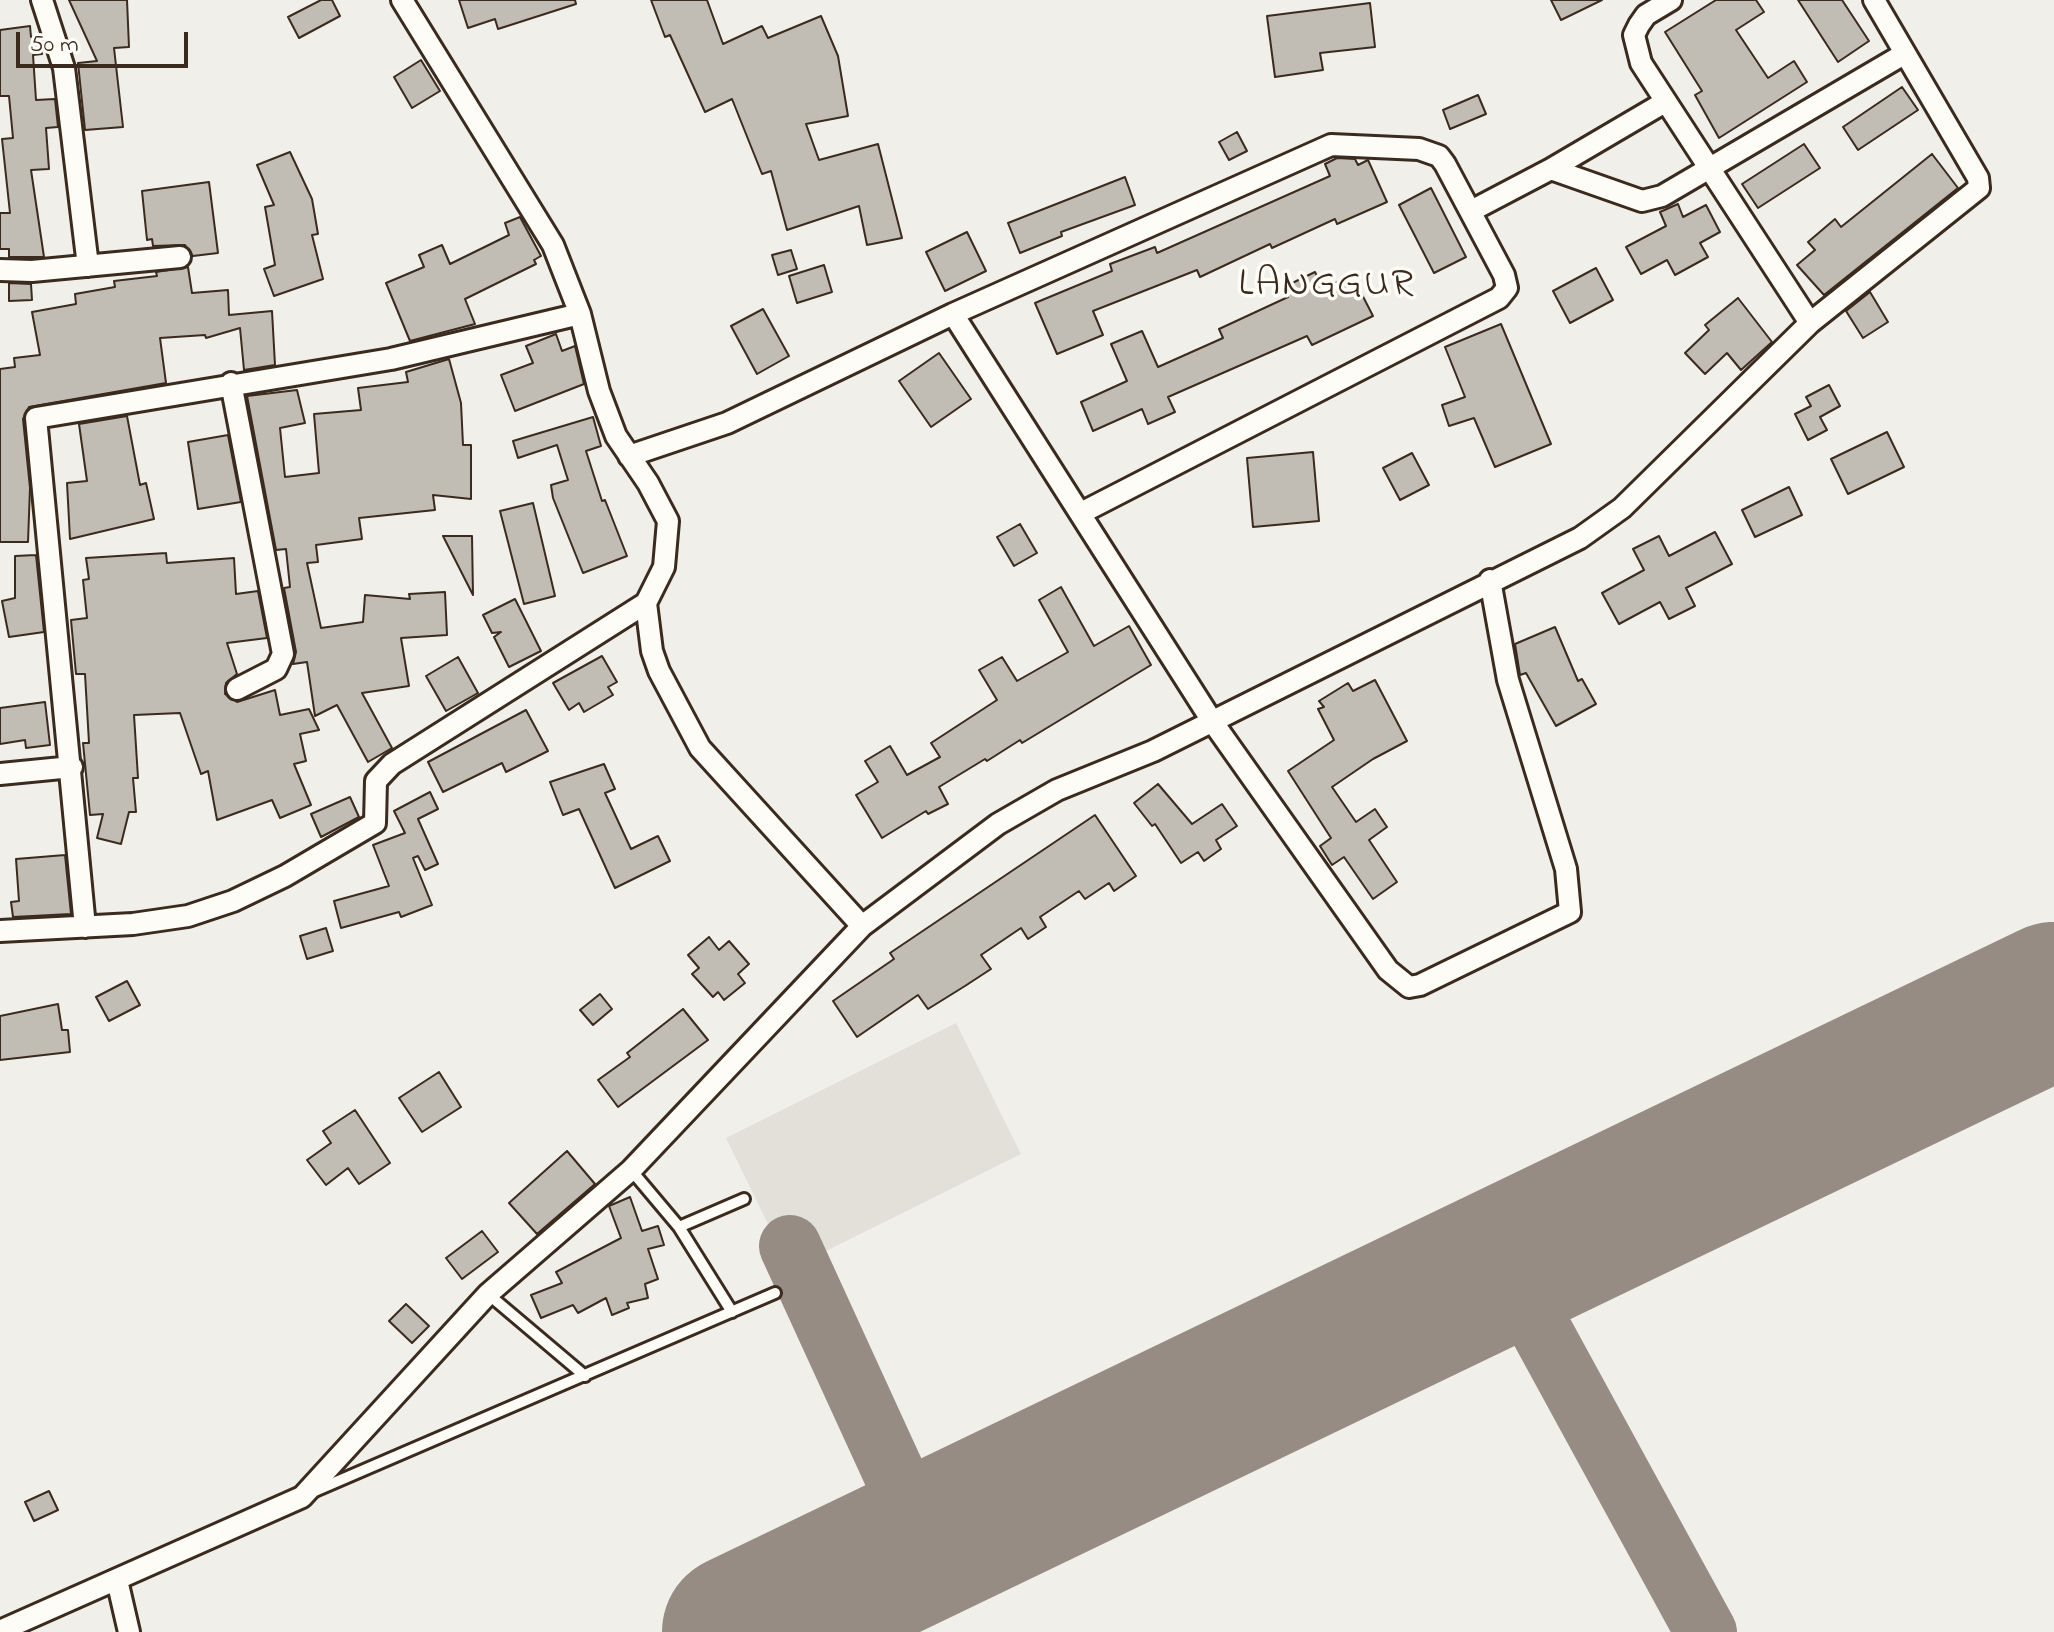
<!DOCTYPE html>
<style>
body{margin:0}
#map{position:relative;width:2054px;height:1632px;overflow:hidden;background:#f1efea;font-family:"Indie Flower",sans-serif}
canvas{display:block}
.scale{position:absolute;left:16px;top:32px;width:172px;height:36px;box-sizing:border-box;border:4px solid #3b2a1e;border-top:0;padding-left:10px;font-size:24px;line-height:28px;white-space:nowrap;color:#3b2a1e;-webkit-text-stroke:6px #fdfcf7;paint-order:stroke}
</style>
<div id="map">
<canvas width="2054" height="1632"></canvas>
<div class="scale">50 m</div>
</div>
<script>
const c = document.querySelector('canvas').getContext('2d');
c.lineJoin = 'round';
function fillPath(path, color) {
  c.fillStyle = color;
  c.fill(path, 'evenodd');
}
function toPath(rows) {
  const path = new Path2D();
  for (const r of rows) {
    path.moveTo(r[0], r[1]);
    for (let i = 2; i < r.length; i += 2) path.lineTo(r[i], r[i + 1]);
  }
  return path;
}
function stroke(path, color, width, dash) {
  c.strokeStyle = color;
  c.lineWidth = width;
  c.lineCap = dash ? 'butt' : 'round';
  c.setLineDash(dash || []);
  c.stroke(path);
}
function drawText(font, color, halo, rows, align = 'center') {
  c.font = font + ' "Indie Flower",sans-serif';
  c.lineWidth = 7;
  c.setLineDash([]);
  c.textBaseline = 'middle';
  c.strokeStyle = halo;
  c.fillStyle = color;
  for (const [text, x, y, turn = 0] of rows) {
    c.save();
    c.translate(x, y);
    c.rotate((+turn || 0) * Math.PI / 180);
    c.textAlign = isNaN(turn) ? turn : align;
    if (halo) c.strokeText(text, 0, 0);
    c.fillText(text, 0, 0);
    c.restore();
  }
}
fillPath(toPath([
 [956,1023,1021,1154,790,1269,726,1138]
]), '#e3e0da');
stroke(toPath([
 [790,1246,898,1482],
 [1505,1264,1706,1632],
 [858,1575,887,1543,898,1515,898,1482,918,1505,941,1515,981,1516]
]), '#968c84', 62);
stroke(toPath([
 [740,1632,2054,1000]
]), '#968c84', 156);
const building = toPath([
 [69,0,127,0,129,47,114,48,123,127,85,130,78,63,97,61,69,0],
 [321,0,332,0,340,16,299,38,288,17,321,0],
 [459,0,575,0,576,4,498,29,495,19,468,28,459,0],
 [651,0,707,0,723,44,762,26,768,38,821,16,838,56,848,116,806,124,819,160,878,144,902,238,867,245,859,206,787,230,771,171,762,174,732,99,705,112,670,35,665,37,651,0],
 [1551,0,1602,0,1561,20,1551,0],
 [1716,0,1756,0,1764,12,1736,30,1768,78,1794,61,1807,82,1719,138,1695,95,1702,91,1665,32,1716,0],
 [1798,0,1842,0,1869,41,1838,62,1798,0],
 [1370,3,1375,47,1320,53,1323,70,1275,77,1267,16,1370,3],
 [30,26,31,37,40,36,42,54,33,55,36,100,55,99,58,127,46,128,49,169,31,170,44,257,9,257,9,249,0,249,0,213,10,213,2,139,13,138,9,96,0,96,0,30,30,26],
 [421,60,440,91,412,108,394,77,421,60],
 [1902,87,1918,110,1858,150,1843,127,1902,87],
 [1478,95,1486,114,1450,129,1443,110,1478,95],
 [1237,132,1247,151,1229,160,1219,142,1237,132],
 [1804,144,1820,168,1758,208,1742,184,1804,144],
 [290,152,312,199,318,234,312,235,323,279,274,296,264,269,275,265,265,207,274,205,257,165,290,152],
 [1932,154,1958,188,1824,295,1797,265,1815,250,1808,242,1835,219,1841,227,1932,154],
 [1337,158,1355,159,1358,165,1368,160,1387,202,1337,224,1335,219,1272,248,1270,244,1200,277,1197,270,1093,311,1103,335,1057,354,1035,303,1112,271,1110,264,1155,247,1157,253,1330,176,1325,164,1337,158],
 [1125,177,1135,205,1061,232,1062,236,1020,253,1008,223,1125,177],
 [209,182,218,253,193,256,185,245,153,246,152,239,147,240,142,191,209,182],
 [1431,188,1466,257,1434,273,1399,205,1431,188],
 [1678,204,1683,217,1706,205,1720,232,1700,243,1708,257,1675,275,1667,260,1641,274,1626,247,1666,226,1660,212,1678,204],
 [520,217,541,256,534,260,536,264,465,299,475,324,410,341,386,283,424,267,419,255,442,245,450,264,509,235,505,223,520,217],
 [967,232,986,271,945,291,926,252,967,232],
 [791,250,797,269,778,275,772,255,791,250],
 [824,265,832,292,797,303,789,276,824,265],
 [188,267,192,293,228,290,229,315,272,311,275,365,244,370,240,328,206,338,205,335,160,338,166,383,29,407,23,419,30,488,28,542,0,542,0,369,15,367,14,358,40,355,32,312,76,304,75,294,115,287,114,281,157,276,156,272,188,267],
 [1596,268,1613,300,1570,323,1553,291,1596,268],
 [1315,272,1323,289,1352,275,1373,316,1312,345,1307,336,1168,397,1175,412,1148,424,1142,409,1093,431,1081,402,1127,381,1111,344,1142,331,1158,367,1223,338,1219,329,1288,297,1284,287,1315,272],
 [9,283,31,284,32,300,9,301,9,283],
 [1870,292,1888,322,1863,338,1846,311,1870,292],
 [1738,298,1772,342,1741,370,1727,353,1705,374,1685,353,1709,330,1705,325,1738,298],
 [763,309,789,356,757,374,731,326,763,309],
 [1501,324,1551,444,1495,467,1474,418,1449,426,1442,405,1465,397,1445,347,1501,324],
 [556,334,562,351,575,346,584,384,515,411,501,375,533,363,526,346,556,334],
 [939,353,971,399,931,427,899,381,939,353],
 [449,359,461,403,463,445,471,445,471,499,433,495,435,510,359,518,362,539,316,545,318,562,307,563,321,628,363,622,365,595,410,599,409,594,445,592,447,635,401,638,409,686,362,693,392,748,368,762,337,705,315,716,307,662,293,664,296,652,284,588,290,587,286,549,276,550,247,396,297,390,305,423,280,428,285,477,319,473,314,414,361,410,358,388,408,382,406,372,449,359],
 [1829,385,1840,406,1820,417,1827,430,1808,440,1795,414,1811,406,1806,397,1829,385],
 [127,416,140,485,146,483,154,519,70,539,67,483,87,481,79,424,127,416],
 [593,417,601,446,586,451,602,501,605,500,627,556,583,573,553,498,551,485,568,480,557,445,518,458,513,441,593,417],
 [1887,432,1904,467,1848,494,1831,459,1887,432],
 [228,435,241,502,198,509,188,442,228,435],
 [1313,452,1319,521,1253,527,1247,458,1313,452],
 [1412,453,1429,485,1400,500,1383,468,1412,453],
 [1789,487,1802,515,1755,537,1742,510,1789,487],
 [533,503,555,596,524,604,500,511,533,503],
 [1020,524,1037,553,1014,566,997,537,1020,524],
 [1715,532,1732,564,1686,588,1695,606,1669,619,1660,602,1619,624,1602,593,1644,570,1633,549,1659,536,1669,556,1715,532],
 [443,536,472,536,473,595,443,536],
 [166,553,167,563,234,558,236,594,258,591,267,638,227,643,237,674,226,683,225,694,237,702,275,690,280,715,309,709,319,730,300,734,306,761,294,764,311,805,280,818,272,800,217,820,208,771,201,774,180,713,134,715,138,778,133,778,136,812,129,812,121,844,97,838,103,814,90,815,83,743,89,743,85,674,76,674,71,620,87,618,83,580,89,579,86,558,166,553],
 [36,555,44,632,9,637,2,601,15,598,15,556,36,555],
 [1061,587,1094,646,1129,626,1151,665,1022,743,1020,740,987,761,985,759,939,787,948,804,928,814,926,811,882,838,856,795,878,782,865,761,890,746,907,775,940,757,931,743,997,700,979,670,1002,657,1017,681,1068,652,1039,600,1061,587],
 [515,599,541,651,509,667,494,637,501,632,492,633,483,615,515,599],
 [1555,627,1578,681,1582,679,1596,704,1556,726,1526,673,1520,675,1515,644,1555,627],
 [602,656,617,682,608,687,613,695,584,712,579,703,569,710,553,683,602,656],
 [458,657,478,693,446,711,426,676,458,657],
 [1375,680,1407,741,1373,759,1332,787,1356,822,1375,809,1387,827,1369,840,1397,882,1373,899,1344,857,1332,865,1320,846,1331,838,1288,771,1334,740,1318,709,1324,707,1319,701,1348,683,1353,691,1375,680],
 [45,702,50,745,26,748,25,740,0,744,0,708,45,702],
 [526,710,548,751,506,772,502,763,443,792,428,762,526,710],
 [604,764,615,789,605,793,631,849,658,836,670,861,615,888,579,809,563,815,550,782,604,764],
 [1158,784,1192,824,1222,804,1237,826,1216,840,1221,849,1204,861,1198,852,1181,863,1155,824,1152,826,1134,803,1158,784],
 [430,792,438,809,418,819,438,864,425,870,418,856,413,858,432,905,401,917,399,912,341,928,334,901,389,886,373,845,405,833,394,811,430,792],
 [350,797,359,817,321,837,311,814,350,797],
 [1095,815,1136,876,1114,891,1109,883,1085,899,1079,891,1040,917,1046,927,1028,939,1021,928,981,955,991,969,965,986,928,1009,918,995,857,1037,833,1001,894,959,890,953,1095,815],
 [65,855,71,914,13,917,11,902,19,901,16,859,65,855],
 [326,928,333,951,307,959,300,936,326,928],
 [709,937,719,950,729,941,749,964,738,974,745,983,724,1000,718,992,713,997,692,974,699,968,688,955,709,937],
 [127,981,140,1005,109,1021,96,997,127,981],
 [600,994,612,1009,593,1025,580,1010,600,994],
 [58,1004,62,1030,68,1030,70,1052,0,1060,0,1016,58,1004],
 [683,1009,708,1040,618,1107,598,1080,630,1057,627,1053,683,1009],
 [439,1072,461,1107,422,1132,399,1098,439,1072],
 [355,1110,390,1163,359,1184,348,1168,326,1185,307,1160,331,1143,323,1131,355,1110],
 [567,1151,595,1184,537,1234,509,1203,567,1151],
 [630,1197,642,1231,658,1226,664,1245,648,1249,658,1279,645,1284,648,1298,627,1303,629,1308,612,1315,606,1298,578,1313,573,1305,541,1318,531,1295,562,1283,556,1272,621,1238,609,1206,630,1197],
 [482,1231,498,1252,462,1279,446,1258,482,1231],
 [406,1304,429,1326,412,1343,389,1321,406,1304],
 [49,1491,58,1510,34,1521,25,1502,49,1491]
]);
fillPath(building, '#c1bcb4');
stroke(building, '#3b2a1e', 2);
const lane = toPath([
 [631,1170,679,1227,744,1199],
 [679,1227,732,1312],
 [488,1294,585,1376],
 [315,1491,775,1293]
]);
const street = toPath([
 [42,0,64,68,88,266],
 [402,0,553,245,580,314,599,391,616,436,648,483,668,521,664,567,646,603,652,651,659,671,700,748,862,926],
 [1671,0,1646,15,1639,25,1634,35,1641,63,1810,323],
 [1551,169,1665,102],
 [1471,211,1551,169,1642,201,1662,196,1904,54],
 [0,270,32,271,180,257],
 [953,314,1331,145,1419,149,1439,156,1445,164,1504,275,1507,288,1499,298,1081,513],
 [231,383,283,654,276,669,237,689],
 [629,456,727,423,953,314,1212,721,1388,970,1409,987,1420,985,1570,912,1566,869,1508,680,1490,580],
 [0,774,72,767],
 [85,927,36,418,391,359,580,314],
 [0,931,133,924,188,916,233,901,285,876,375,823,376,781,392,764,646,603],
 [117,1580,129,1632],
 [0,1631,302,1497,488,1294,631,1170,862,926,998,824,1057,790,1153,751,1580,538,1622,508,1810,323,1979,188,1978,178,1874,0]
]);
stroke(lane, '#3b2a1e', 16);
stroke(street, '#3b2a1e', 26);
stroke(lane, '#fdfcf7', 10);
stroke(street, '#fdfcf7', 20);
c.letterSpacing = '2px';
drawText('40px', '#3b2a1e', '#fdfcf7', [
 ["LANGGUR",1327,287]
]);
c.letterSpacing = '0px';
</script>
